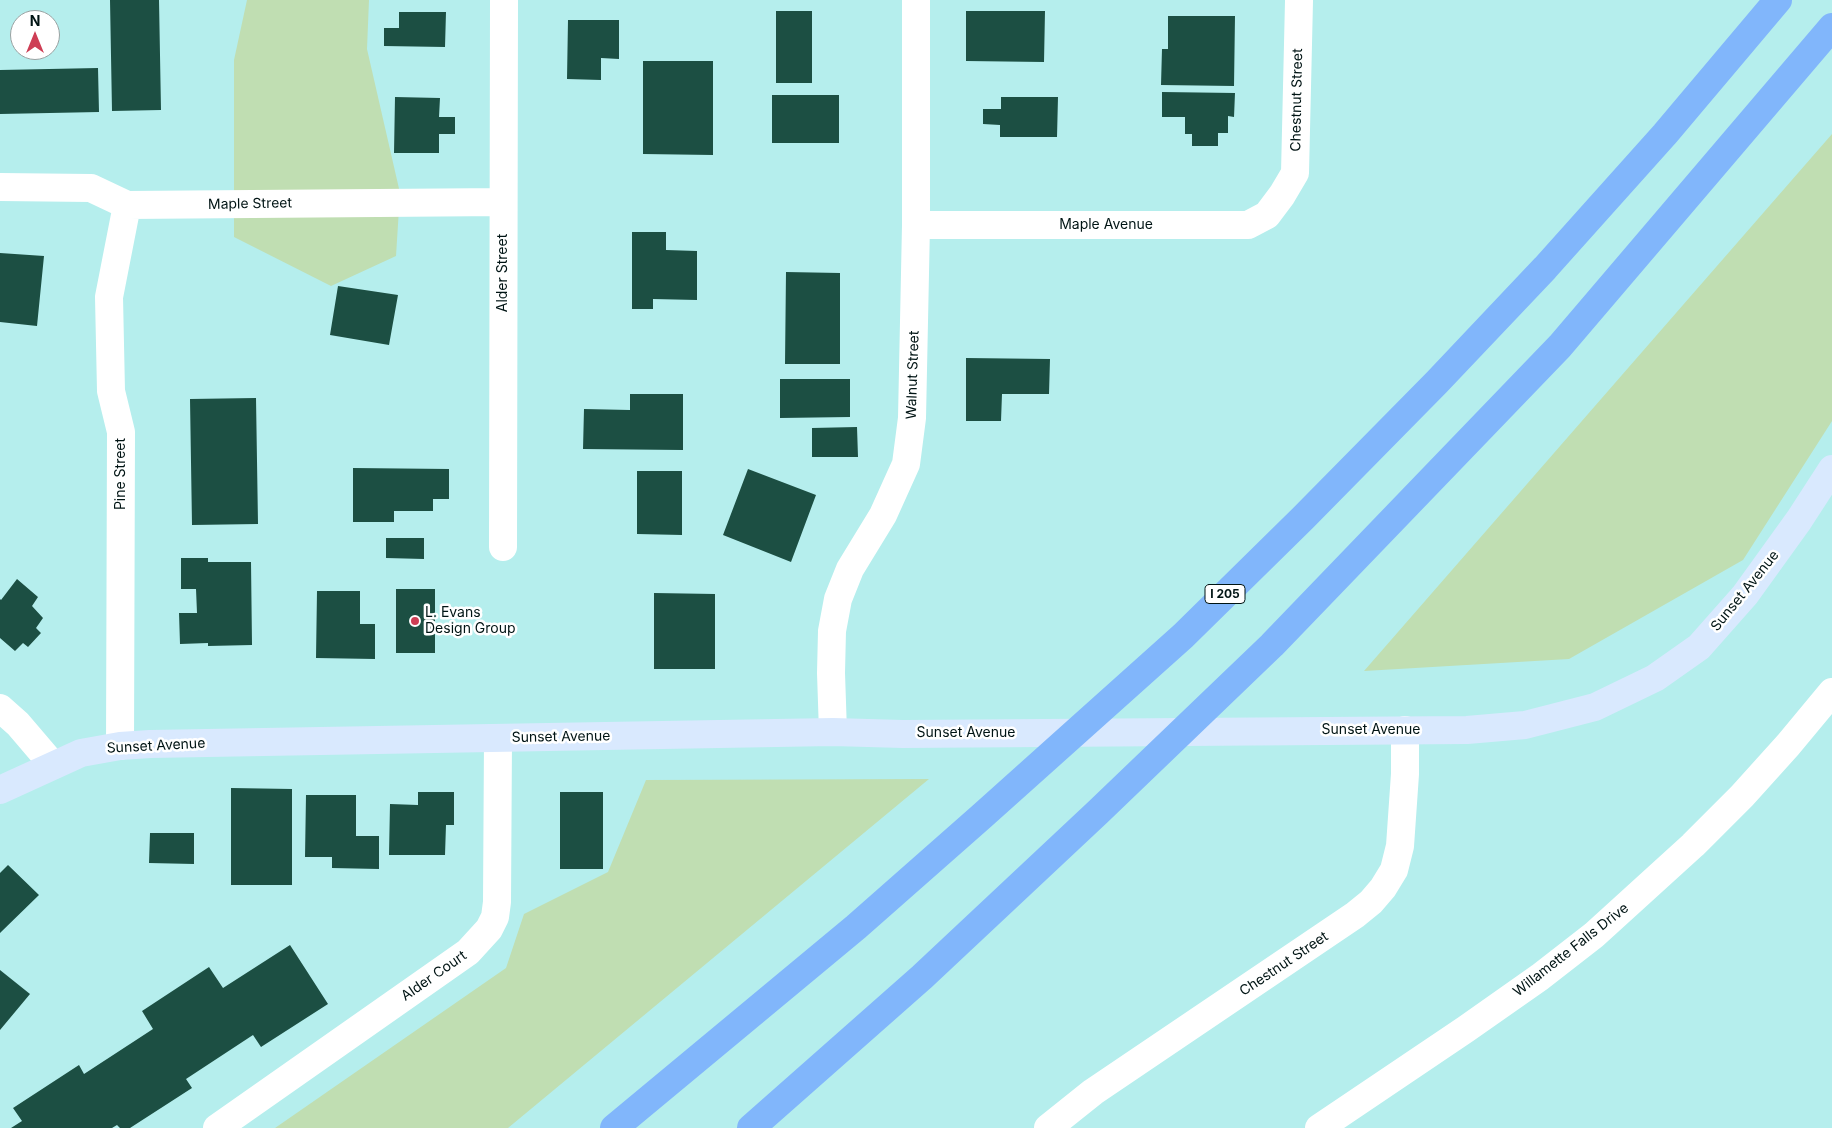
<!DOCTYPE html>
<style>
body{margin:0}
#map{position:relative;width:1832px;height:1128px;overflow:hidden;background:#b5eeed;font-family:Inter,sans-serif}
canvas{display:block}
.north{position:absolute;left:10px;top:10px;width:50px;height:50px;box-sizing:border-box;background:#fff;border:1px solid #99a1a1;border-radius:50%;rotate:0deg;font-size:14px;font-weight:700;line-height:20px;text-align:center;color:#001414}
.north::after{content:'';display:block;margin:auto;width:18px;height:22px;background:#ce3e55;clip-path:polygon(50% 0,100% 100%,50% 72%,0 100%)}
</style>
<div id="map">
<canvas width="1832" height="1128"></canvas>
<div class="north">N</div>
</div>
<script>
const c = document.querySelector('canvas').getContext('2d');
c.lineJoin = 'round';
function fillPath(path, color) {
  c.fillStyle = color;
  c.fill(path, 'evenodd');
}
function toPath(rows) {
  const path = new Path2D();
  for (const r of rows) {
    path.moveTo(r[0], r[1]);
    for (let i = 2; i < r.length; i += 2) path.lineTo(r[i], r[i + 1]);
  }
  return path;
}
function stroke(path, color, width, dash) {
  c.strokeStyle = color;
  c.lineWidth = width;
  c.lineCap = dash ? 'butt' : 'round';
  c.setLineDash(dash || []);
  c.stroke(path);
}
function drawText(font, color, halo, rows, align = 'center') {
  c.font = font + ' Inter,sans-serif';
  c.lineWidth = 5;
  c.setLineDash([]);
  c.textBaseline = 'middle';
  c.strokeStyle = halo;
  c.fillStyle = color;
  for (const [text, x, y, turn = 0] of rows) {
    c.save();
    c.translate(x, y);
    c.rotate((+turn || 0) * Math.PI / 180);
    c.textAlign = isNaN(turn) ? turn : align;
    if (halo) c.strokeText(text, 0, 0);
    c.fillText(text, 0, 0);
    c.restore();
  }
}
fillPath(toPath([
 [247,0,369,0,367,49,400,193,396,256,331,286,234,237,234,60],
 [1832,134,1832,421,1743,560,1569,659,1364,671],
 [929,779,508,1128,275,1128,506,968,524,914,608,872,646,780]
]), '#c0deb2');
fillPath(toPath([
 [110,0,159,0,161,110,112,111],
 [776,11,812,11,812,83,776,83],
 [966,11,1045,11,1044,62,966,61],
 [399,12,446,12,445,47,384,46,384,28,399,28],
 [1168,16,1235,16,1234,86,1161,85,1162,49,1168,49],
 [568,20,619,20,619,59,601,58,601,80,567,79],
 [643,61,713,61,713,155,643,154],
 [98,68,99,112,0,114,0,70],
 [1162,92,1235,93,1234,117,1228,116,1228,133,1218,133,1218,146,1192,146,1192,134,1185,134,1185,117,1162,117],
 [772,95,839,95,839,143,772,143],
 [395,97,440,98,439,117,455,117,455,134,439,134,439,153,394,153],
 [1001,97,1058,97,1057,137,1000,137,1000,125,983,124,983,109,1001,109],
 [632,232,666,232,666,250,697,251,697,300,653,299,653,309,632,309],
 [0,253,44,256,37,326,0,322],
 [786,272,840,273,840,364,785,364],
 [338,286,398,295,389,345,330,335],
 [966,358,1050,359,1049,394,1002,394,1001,421,966,421],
 [780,379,850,379,850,417,780,418],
 [630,394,683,394,683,450,583,449,584,409,630,410],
 [256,398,258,524,192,525,190,399],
 [857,427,858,457,812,457,812,428],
 [353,468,449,469,449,499,433,499,433,511,394,511,394,522,353,522],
 [748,469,816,495,791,562,723,535],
 [637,471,682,471,682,535,637,534],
 [386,538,424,538,424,559,386,558],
 [181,558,208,558,208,562,251,562,252,645,208,646,208,643,180,644,179,613,197,613,196,589,181,589],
 [17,579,38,597,32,606,43,618,36,628,41,633,28,647,23,643,15,651,0,638,0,599,1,600],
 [396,589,435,589,435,653,396,653],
 [317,591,360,591,360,624,375,624,375,659,316,658],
 [654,593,715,594,715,669,654,669],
 [231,788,292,789,292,885,231,885],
 [418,792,454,792,454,825,446,825,445,855,389,855,390,804,418,805],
 [560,792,603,792,603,869,560,869],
 [306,795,356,795,356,836,379,836,379,869,332,868,332,857,305,857],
 [150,833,194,833,194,864,149,863],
 [8,865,39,895,0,933,0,873],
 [290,945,328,1004,261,1047,253,1035,186,1079,192,1088,130,1128,120,1128,117,1125,112,1128,11,1128,22,1121,13,1108,79,1065,84,1074,153,1029,142,1011,209,967,223,988],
 [0,970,30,994,0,1030]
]), '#1c4f43');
stroke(toPath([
 [0,187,91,188,127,205,503,202],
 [916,225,1248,225,1267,215,1282,195,1295,173,1299,1],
 [503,547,504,0],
 [0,708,18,724,53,765],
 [833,732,831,673,832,631,838,599,850,569,883,515,906,464,912,418,916,225,916,0],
 [120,746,121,432,111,391,109,297,127,205],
 [217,1128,468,952,489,929,495,917,497,902,498,739]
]), '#fff', 28);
stroke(toPath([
 [1048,1128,1093,1092,1355,915,1371,902,1383,888,1394,870,1400,846,1405,774,1405,730],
 [1319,1128,1466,1029,1540,977,1594,935,1693,845,1742,796,1788,745,1832,692]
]), '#fff', 28);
stroke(toPath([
 [0,790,81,753,120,746,150,744,833,732,903,734,1467,730,1525,725,1595,707,1655,678,1699,647,1745,595,1799,520,1832,469]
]), '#d9e9fe', 28);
stroke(toPath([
 [614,1128,856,927,982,816,1183,636,1303,518,1437,382,1545,268,1665,134,1778,0],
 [751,1128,922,977,1098,812,1272,645,1560,346,1832,27]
]), '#81b6fb', 28);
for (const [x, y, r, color] of [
 [415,621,5,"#ce3e55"]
]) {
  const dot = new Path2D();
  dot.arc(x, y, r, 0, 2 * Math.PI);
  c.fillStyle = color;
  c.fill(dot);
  stroke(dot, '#fff', 2);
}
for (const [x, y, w] of [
 [1225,594,40]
]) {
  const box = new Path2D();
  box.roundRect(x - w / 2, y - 9.5, w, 19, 4);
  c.fillStyle = '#fff';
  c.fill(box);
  stroke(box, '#001414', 1);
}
drawText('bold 12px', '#001414', null, [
 ["I 205",1225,594]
]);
drawText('14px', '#001414', '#fff', [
 ["Chestnut Street",1297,100,-89],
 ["Maple Street",250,204,-1],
 ["Maple Avenue",1106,225],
 ["Alder Street",503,273,-90],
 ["Walnut Street",913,375,-88],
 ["Pine Street",121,474,-90],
 ["Sunset Avenue",1745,591,-51],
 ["Sunset Avenue",1371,730],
 ["Sunset Avenue",966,733],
 ["Sunset Avenue",561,737,-1],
 ["Sunset Avenue",156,746,-3],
 ["Willamette Falls Drive",1571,950,-38],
 ["Chestnut Street",1284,964,-34],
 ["Alder Court",434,976,-35]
]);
drawText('14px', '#001414', '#fff', [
 ["L. Evans",425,613],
 ["Design Group",425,629]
], 'left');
</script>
